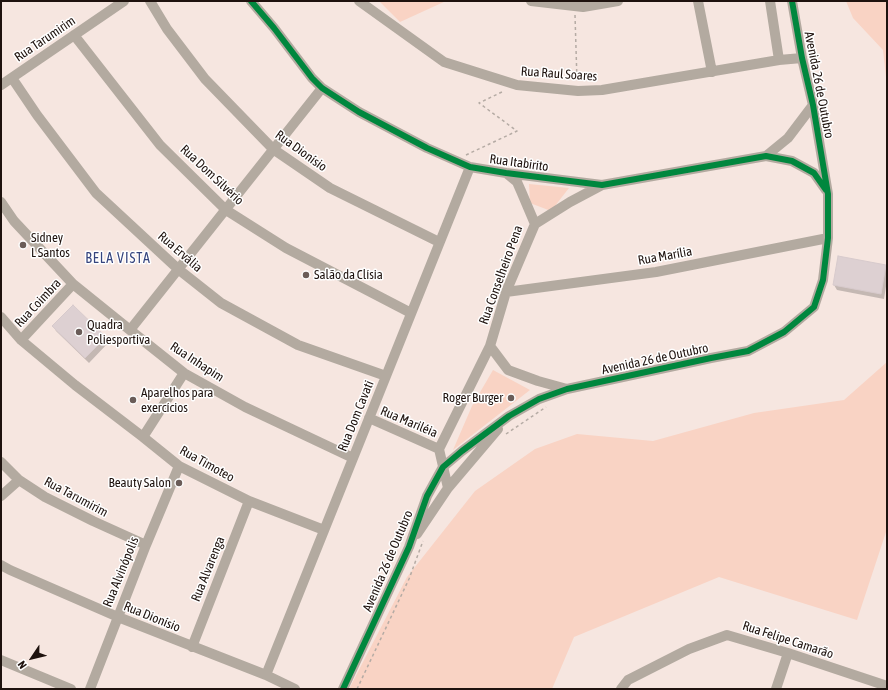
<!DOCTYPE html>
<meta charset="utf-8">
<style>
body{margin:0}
#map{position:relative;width:888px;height:690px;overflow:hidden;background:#f6e6e0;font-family:"Asap Condensed",sans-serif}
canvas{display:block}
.frame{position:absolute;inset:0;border:2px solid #1e120e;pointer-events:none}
.north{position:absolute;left:12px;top:638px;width:40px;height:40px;-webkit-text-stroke:3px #fff;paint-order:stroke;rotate:235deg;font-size:11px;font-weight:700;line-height:16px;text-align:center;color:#1e120e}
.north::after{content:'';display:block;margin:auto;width:14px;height:18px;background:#1e120e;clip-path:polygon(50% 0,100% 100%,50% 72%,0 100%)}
</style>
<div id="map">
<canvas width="888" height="690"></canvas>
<div class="frame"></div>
<div class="north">N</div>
</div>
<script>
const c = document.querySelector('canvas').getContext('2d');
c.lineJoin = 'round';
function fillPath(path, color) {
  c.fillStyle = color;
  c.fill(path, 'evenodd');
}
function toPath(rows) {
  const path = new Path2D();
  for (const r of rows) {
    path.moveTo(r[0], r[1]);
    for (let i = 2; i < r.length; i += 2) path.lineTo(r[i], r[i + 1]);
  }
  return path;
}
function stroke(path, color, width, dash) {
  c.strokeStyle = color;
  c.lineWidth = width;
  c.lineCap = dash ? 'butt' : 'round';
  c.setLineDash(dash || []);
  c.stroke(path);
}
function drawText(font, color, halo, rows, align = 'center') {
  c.font = font + ' "Asap Condensed",sans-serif';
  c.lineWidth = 3;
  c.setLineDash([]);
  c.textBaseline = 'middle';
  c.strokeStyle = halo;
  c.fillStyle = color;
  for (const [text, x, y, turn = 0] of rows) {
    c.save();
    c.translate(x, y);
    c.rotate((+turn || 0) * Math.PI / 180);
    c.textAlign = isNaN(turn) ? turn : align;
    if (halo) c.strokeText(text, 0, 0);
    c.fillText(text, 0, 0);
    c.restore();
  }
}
fillPath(toPath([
 [379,1,446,1,400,22],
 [846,1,887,1,887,86,883,50,853,18],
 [529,184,569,188,551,211,530,203],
 [887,362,887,529,857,620,719,577,574,637,552,689,349,689,407,577,475,491,535,449,577,434,653,441,754,413,844,400],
 [493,370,530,390,453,450,472,406]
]), '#f9d3c4');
fillPath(toPath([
 [886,265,887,268,887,280,884,299,837,290,834,285],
 [53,326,105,338,108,343,89,363,56,331]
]), '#0003');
const building = toPath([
 [838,256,886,265,881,294,833,285,838,256],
 [73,305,106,337,85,358,52,326,73,305]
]);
fillPath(building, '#ddd0d2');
stroke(building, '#d7cacc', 1);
stroke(toPath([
 [575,15,577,81],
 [466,155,517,131,479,103,504,91],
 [506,434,546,407],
 [357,689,409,579,423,541]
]), '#b5aba4', 1.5, [3, 3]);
stroke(toPath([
 [150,1,167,29,205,79,273,149,330,188,439,242],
 [251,1,274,28,312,78,322,88,359,112,427,148,470,167,506,173,602,185,766,156,792,161,814,173,826,190],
 [359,1,444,62,517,85,578,91,602,90,779,60,802,58],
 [531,1,583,7,618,1],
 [698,1,712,72],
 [770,1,779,60],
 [74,35,160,145,226,210,286,248,411,313],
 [12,78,37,115,96,193,178,269,221,303,298,345,386,376],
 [1,85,124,1],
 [766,156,788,138,813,105],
 [1,202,14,221,73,284,130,330,184,373,245,407,353,458],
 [535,224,570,202,602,185],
 [506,292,656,272,828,238],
 [1,317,21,340,75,385,143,437,179,466,249,501,324,530],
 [130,330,322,88],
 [21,340,73,284],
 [490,346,508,370,538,381,567,389],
 [369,418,439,449],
 [143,437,184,373],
 [1,462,19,480,45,497,93,521,146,545],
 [448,488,439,449,490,346,506,292,535,224,521,191,517,182,506,173],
 [1,496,19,480],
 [417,534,448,488,498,429],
 [1,565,10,570,118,617,266,675,295,689],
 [192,647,249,501],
 [1,660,71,689],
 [266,675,470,167],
 [90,689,146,545,179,466],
 [343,689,409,547,427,496,443,467,462,451,509,416,539,399,567,389,711,358,748,351,784,332,814,307,823,280,828,238,828,194,813,105,802,58,792,1],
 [621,689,628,680,689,649,727,635,788,653,887,686],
 [776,689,788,653]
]), '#b3aaa0', 10);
stroke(toPath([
 [251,1,274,28,312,78,322,88,359,112,427,148,470,167,506,173,602,185,766,156,792,161,814,173,826,190],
 [343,689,409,547,427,496,443,467,462,451,509,416,539,399,567,389,711,358,748,351,784,332,814,307,823,280,828,238,828,194,813,105,802,58,792,1]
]), '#00873e', 6);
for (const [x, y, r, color] of [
 [23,245,4,"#6a5c58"],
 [306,275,4,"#6a5c58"],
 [79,332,4,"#6a5c58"],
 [511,398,4,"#6a5c58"],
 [133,400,4,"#6a5c58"],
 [179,483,4,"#6a5c58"]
]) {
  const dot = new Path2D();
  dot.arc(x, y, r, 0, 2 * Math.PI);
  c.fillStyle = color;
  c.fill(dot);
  stroke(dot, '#fff', 1.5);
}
drawText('13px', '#1e120e', '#fff', [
 ["Rua Tarumirim",45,39,-34],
 ["Rua Raul Soares",559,74,4],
 ["Avenida 26 de Outubro",819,85,79],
 ["Rua Dionísio",301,151,36],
 ["Rua Itabirito",519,163,8],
 ["Rua Dom Silvério",212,175,43],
 ["Rua Ervália",180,252,41],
 ["Rua Marília",665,256,-10],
 ["Rua Conselheiro Pena",501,275,-70],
 ["Rua Coimbra",38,303,-47],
 ["Avenida 26 de Outubro",655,359,-12],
 ["Rua Inhapim",197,362,33],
 ["Rua Dom Cavati",356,416,-68],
 ["Rua Mariléia",409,422,23],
 ["Rua Timoteo",207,464,29],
 ["Rua Tarumirim",76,497,28],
 ["Avenida 26 de Outubro",388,561,-67],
 ["Rua Alvarenga",208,569,-68],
 ["Rua Alvinópolis",121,572,-68],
 ["Rua Dionísio",152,617,22],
 ["Rua Felipe Camarão",788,640,18]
]);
drawText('13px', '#1e120e', '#fff', [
 ["Sidney",31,238],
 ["L Santos",31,253],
 ["Salão da Clísia",314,275],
 ["Quadra",87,325],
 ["Poliesportiva",87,340],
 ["Aparelhos para",141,393],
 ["exercícios",141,408],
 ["Roger Burger",503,398,"right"],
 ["Beauty Salon",171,483,"right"]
], 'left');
c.letterSpacing = '1px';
drawText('14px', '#35447e', '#fff', [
 ["BELA VISTA",118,259]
]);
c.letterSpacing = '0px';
</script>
